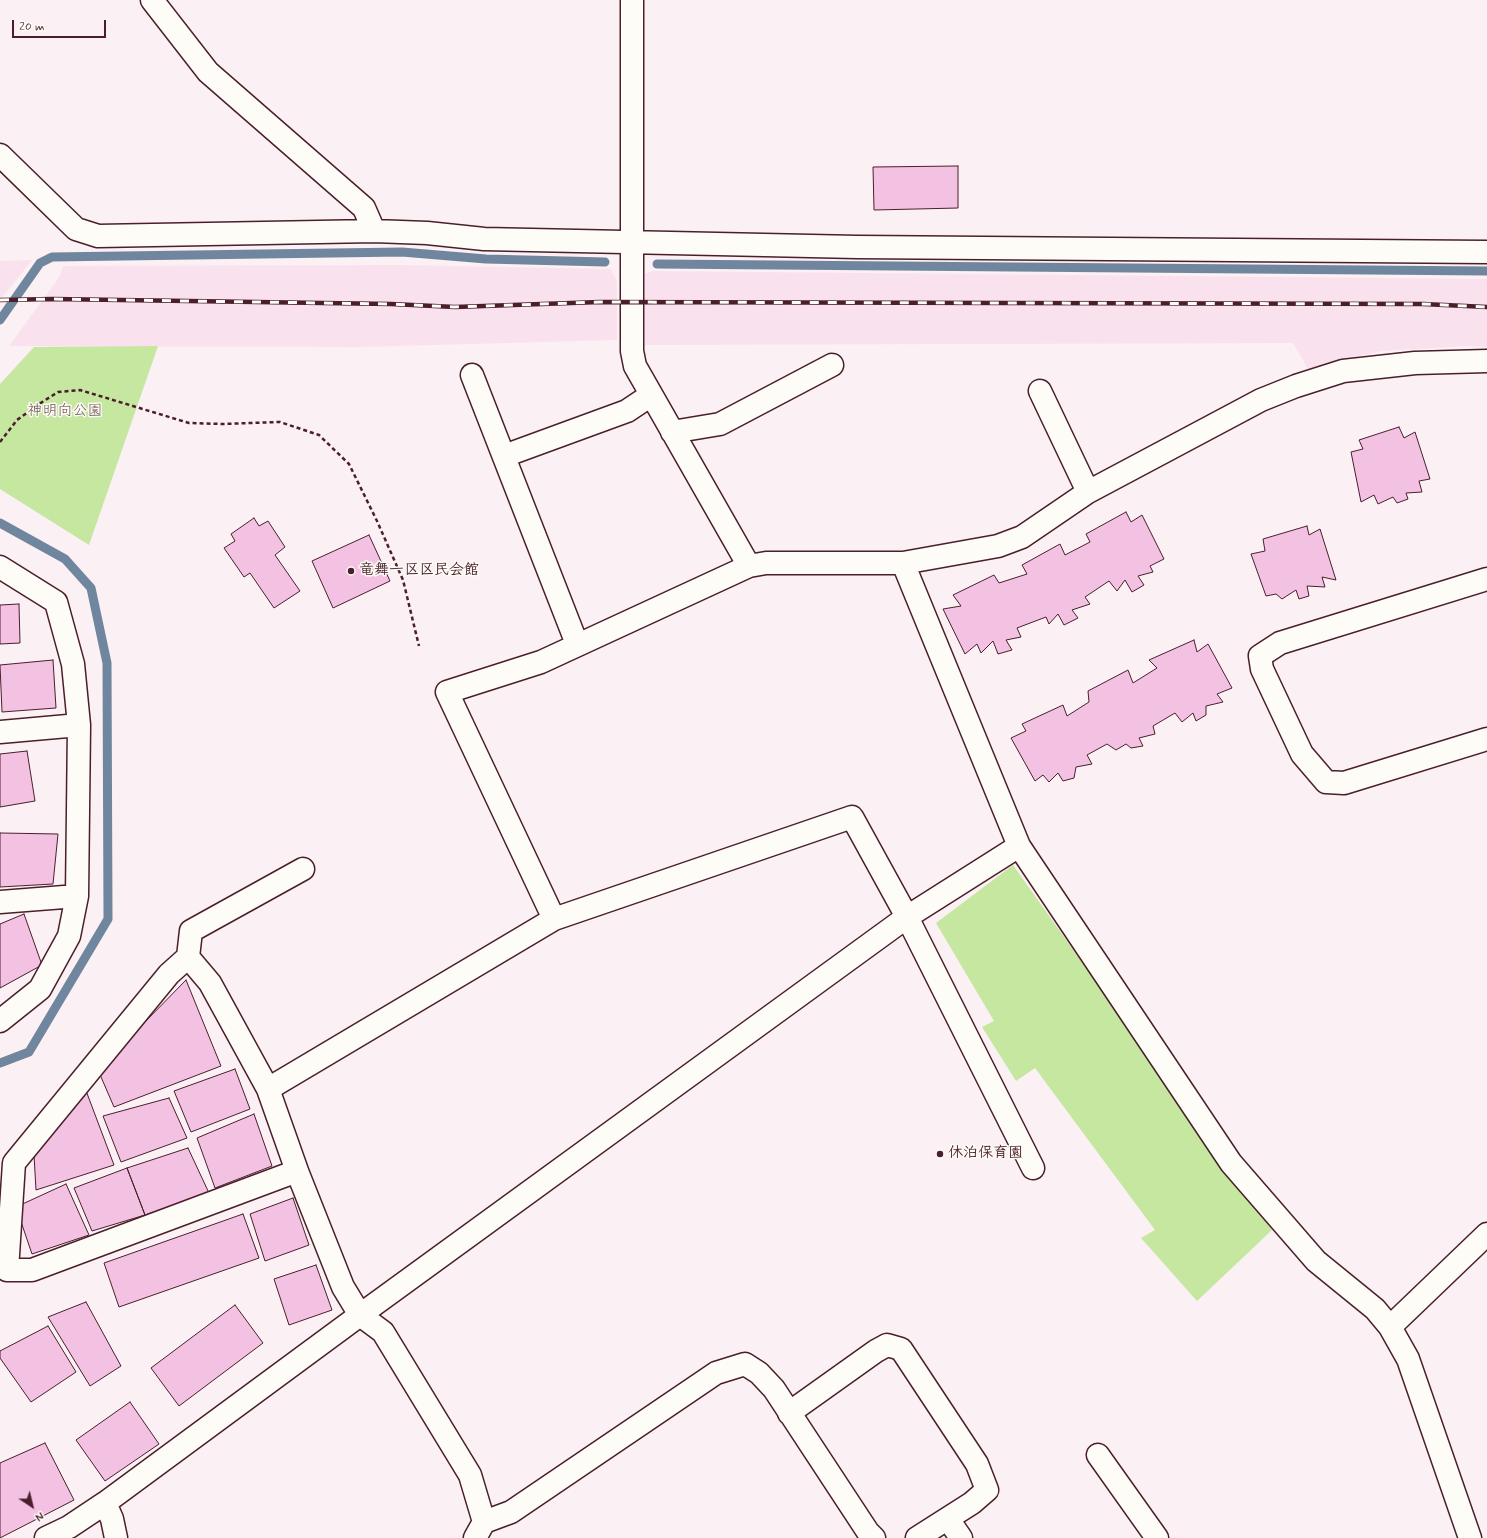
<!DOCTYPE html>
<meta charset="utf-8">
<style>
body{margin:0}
#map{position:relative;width:1487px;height:1538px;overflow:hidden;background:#fbf0f3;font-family:Mynerve,sans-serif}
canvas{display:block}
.north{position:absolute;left:12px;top:1486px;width:40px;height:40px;-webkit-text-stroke:3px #fdfcf7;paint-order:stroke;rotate:145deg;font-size:11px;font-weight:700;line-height:16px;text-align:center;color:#4a1f2b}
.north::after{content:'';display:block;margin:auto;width:14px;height:18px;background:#4a1f2b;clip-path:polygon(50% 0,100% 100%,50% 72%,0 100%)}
.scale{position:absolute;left:12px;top:20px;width:94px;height:18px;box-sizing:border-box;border:2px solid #4a1f2b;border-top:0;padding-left:5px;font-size:12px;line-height:14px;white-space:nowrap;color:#4a1f2b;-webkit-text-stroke:3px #fdfcf7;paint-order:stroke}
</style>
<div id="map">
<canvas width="1487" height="1538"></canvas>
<div class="north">N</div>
<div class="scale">20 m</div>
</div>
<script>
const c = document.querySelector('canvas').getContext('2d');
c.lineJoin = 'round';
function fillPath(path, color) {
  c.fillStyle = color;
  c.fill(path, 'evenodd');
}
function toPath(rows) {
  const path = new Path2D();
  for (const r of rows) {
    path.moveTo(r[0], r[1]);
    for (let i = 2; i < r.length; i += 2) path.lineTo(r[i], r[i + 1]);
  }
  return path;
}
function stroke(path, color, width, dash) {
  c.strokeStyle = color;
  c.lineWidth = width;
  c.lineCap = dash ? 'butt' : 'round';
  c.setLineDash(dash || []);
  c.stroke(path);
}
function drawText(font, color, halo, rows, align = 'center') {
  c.font = font + ' Mynerve,"Klee One",sans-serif';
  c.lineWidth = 3;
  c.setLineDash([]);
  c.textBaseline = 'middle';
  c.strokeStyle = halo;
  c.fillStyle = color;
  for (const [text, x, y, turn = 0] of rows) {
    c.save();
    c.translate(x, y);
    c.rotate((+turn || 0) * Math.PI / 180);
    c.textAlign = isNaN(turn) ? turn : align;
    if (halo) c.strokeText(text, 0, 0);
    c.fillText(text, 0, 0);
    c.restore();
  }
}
fillPath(toPath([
 [32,260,13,284,0,300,0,261],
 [398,265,611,269,617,282,617,340,360,347,9,346,60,276,63,266],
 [653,271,1487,279,1487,347,1467,346,1381,351,1308,369,1293,343,645,345,645,274]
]), '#f9e2ee');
fillPath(toPath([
 [158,346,89,545,0,489,0,384,34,347],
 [1013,865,1272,1230,1197,1301,1141,1238,1155,1230,1035,1068,1016,1081,982,1027,994,1021,936,923]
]), '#c5e7a0');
stroke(toPath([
 [657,264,1487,271],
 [0,320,40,263,52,257,402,252,486,259,605,262],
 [0,523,65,559,91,588,107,663,108,919,29,1052,0,1063]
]), '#70869e', 9);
const building = toPath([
 [958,166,958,208,874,210,873,167,958,166],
 [1399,427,1404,438,1415,432,1430,479,1419,481,1422,492,1406,493,1408,499,1397,503,1393,497,1378,504,1374,495,1361,502,1351,452,1363,449,1359,440,1399,427],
 [1126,512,1131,522,1142,515,1164,559,1150,566,1153,572,1138,576,1144,585,1132,592,1125,580,1117,591,1109,581,1085,597,1090,604,1072,610,1078,618,1064,625,1058,614,1049,624,1046,617,1017,628,1021,637,1006,640,1012,650,998,654,993,641,981,653,977,644,965,654,943,609,961,606,953,595,994,575,999,583,1027,574,1022,565,1060,544,1065,555,1090,542,1086,534,1126,512],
 [254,518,259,526,268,521,285,547,275,555,300,591,274,608,250,573,244,577,224,548,235,541,231,534,254,518],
 [1307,526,1309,535,1320,529,1336,580,1322,577,1325,587,1307,586,1309,596,1299,599,1296,590,1282,599,1276,594,1266,596,1251,554,1265,551,1263,539,1307,526],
 [369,535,390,581,333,608,312,561,369,535],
 [19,604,20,643,0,644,0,605,19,604],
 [1194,640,1197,652,1208,644,1232,688,1217,694,1223,702,1206,706,1206,715,1196,721,1193,713,1182,722,1175,713,1153,726,1155,734,1139,738,1143,746,1131,748,1126,744,1116,750,1107,744,1087,755,1092,764,1076,767,1074,778,1063,781,1058,773,1049,782,1043,775,1035,781,1011,738,1026,731,1022,724,1063,705,1067,716,1089,702,1088,691,1128,670,1133,683,1157,668,1149,660,1194,640],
 [53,660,56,708,2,712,0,665,53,660],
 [27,751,35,801,0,807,0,754,27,751],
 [0,833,58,834,53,884,0,887,0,833],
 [24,914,42,965,0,988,0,924,24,914],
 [186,980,221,1066,114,1107,98,1070,186,980],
 [235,1069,250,1109,191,1132,174,1091,235,1069],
 [85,1088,114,1165,36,1190,34,1155,85,1088],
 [169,1098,187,1138,121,1162,103,1116,169,1098],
 [254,1114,272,1166,215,1188,197,1138,254,1114],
 [188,1148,209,1193,145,1215,127,1168,188,1148],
 [127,1168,145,1215,92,1231,74,1188,127,1168],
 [66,1184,89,1235,32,1254,16,1207,66,1184],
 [293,1198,309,1245,265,1261,250,1214,293,1198],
 [243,1214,259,1258,119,1307,104,1263,243,1214],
 [316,1265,332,1310,289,1325,274,1279,316,1265],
 [86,1302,121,1366,90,1386,48,1317,86,1302],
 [235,1305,263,1343,179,1406,151,1368,235,1305],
 [48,1326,76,1372,31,1402,0,1358,0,1351,48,1326],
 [130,1402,159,1444,105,1481,76,1440,130,1402],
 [45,1443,74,1500,0,1538,0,1463,45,1443]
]);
fillPath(building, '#f3c1e1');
stroke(building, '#4a1f2b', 1);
const minor = toPath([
 [152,0,208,72,364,208,374,231],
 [632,0,632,351,635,366,749,566],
 [0,155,76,229,98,236,374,231,427,233,484,239,857,247,1487,252],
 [472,375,577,644],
 [1040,391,1088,492],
 [672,432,720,424,832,365],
 [504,456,627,411,651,395],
 [903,563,1019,846,1231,1163,1316,1261,1375,1309,1390,1327,1408,1359,1470,1538],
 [0,567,56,602,73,664,79,725,77,896,0,902],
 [1487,579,1280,643,1260,656,1262,669,1302,754,1326,782,1344,783,1487,739],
 [0,732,79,725],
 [554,919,447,692,541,662,749,566,766,563,903,563,998,546,1022,537,1088,492,1261,400,1296,386,1343,371,1415,363,1487,361],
 [188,957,191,931,303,869],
 [0,1021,40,989,69,936,77,896],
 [268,1089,554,919,852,817,907,917,1033,1168],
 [297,1171,268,1089,210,983,188,957,169,974,14,1163,7,1270,32,1270,297,1171,343,1287,360,1315,383,1332,470,1475,484,1522,475,1538],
 [1390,1327,1487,1234],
 [789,1413,876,1351,887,1345,901,1349,977,1464,987,1490,972,1503,917,1538],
 [1098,1455,1157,1538],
 [105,1503,112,1519,116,1538],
 [948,1519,961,1538],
 [484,1522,511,1512,716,1373,745,1364,759,1373,774,1389,868,1532,874,1538],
 [46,1538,69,1527,105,1503,360,1315,907,917,1019,846]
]);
stroke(minor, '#4a1f2b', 25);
stroke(toPath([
 [0,442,17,420,39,404,58,392,80,390,189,423,222,424,280,422,319,435,349,464,377,521,403,580,419,646]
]), '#4a1f2b', 2.5, [4, 3]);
stroke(minor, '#fdfcf7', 22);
const rail = toPath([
 [0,300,53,299,391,304,455,307,600,302,1423,304,1487,307]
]);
stroke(rail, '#4a1f2b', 4.5);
stroke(rail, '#fdfcf7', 3, [9]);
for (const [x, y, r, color] of [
 [351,571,4,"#4a1f2b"],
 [940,1154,4,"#4a1f2b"]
]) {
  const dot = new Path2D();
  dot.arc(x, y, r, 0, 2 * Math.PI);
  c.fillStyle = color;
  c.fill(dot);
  stroke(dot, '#fdfcf7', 1.5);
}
drawText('15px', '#695148', '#fdfcf7', [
 ["神明向公園",65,412]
]);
drawText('bold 15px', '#4a1f2b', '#fdfcf7', [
 ["竜舞一区区民会館",359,571],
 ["休泊保育園",948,1154]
], 'left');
</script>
